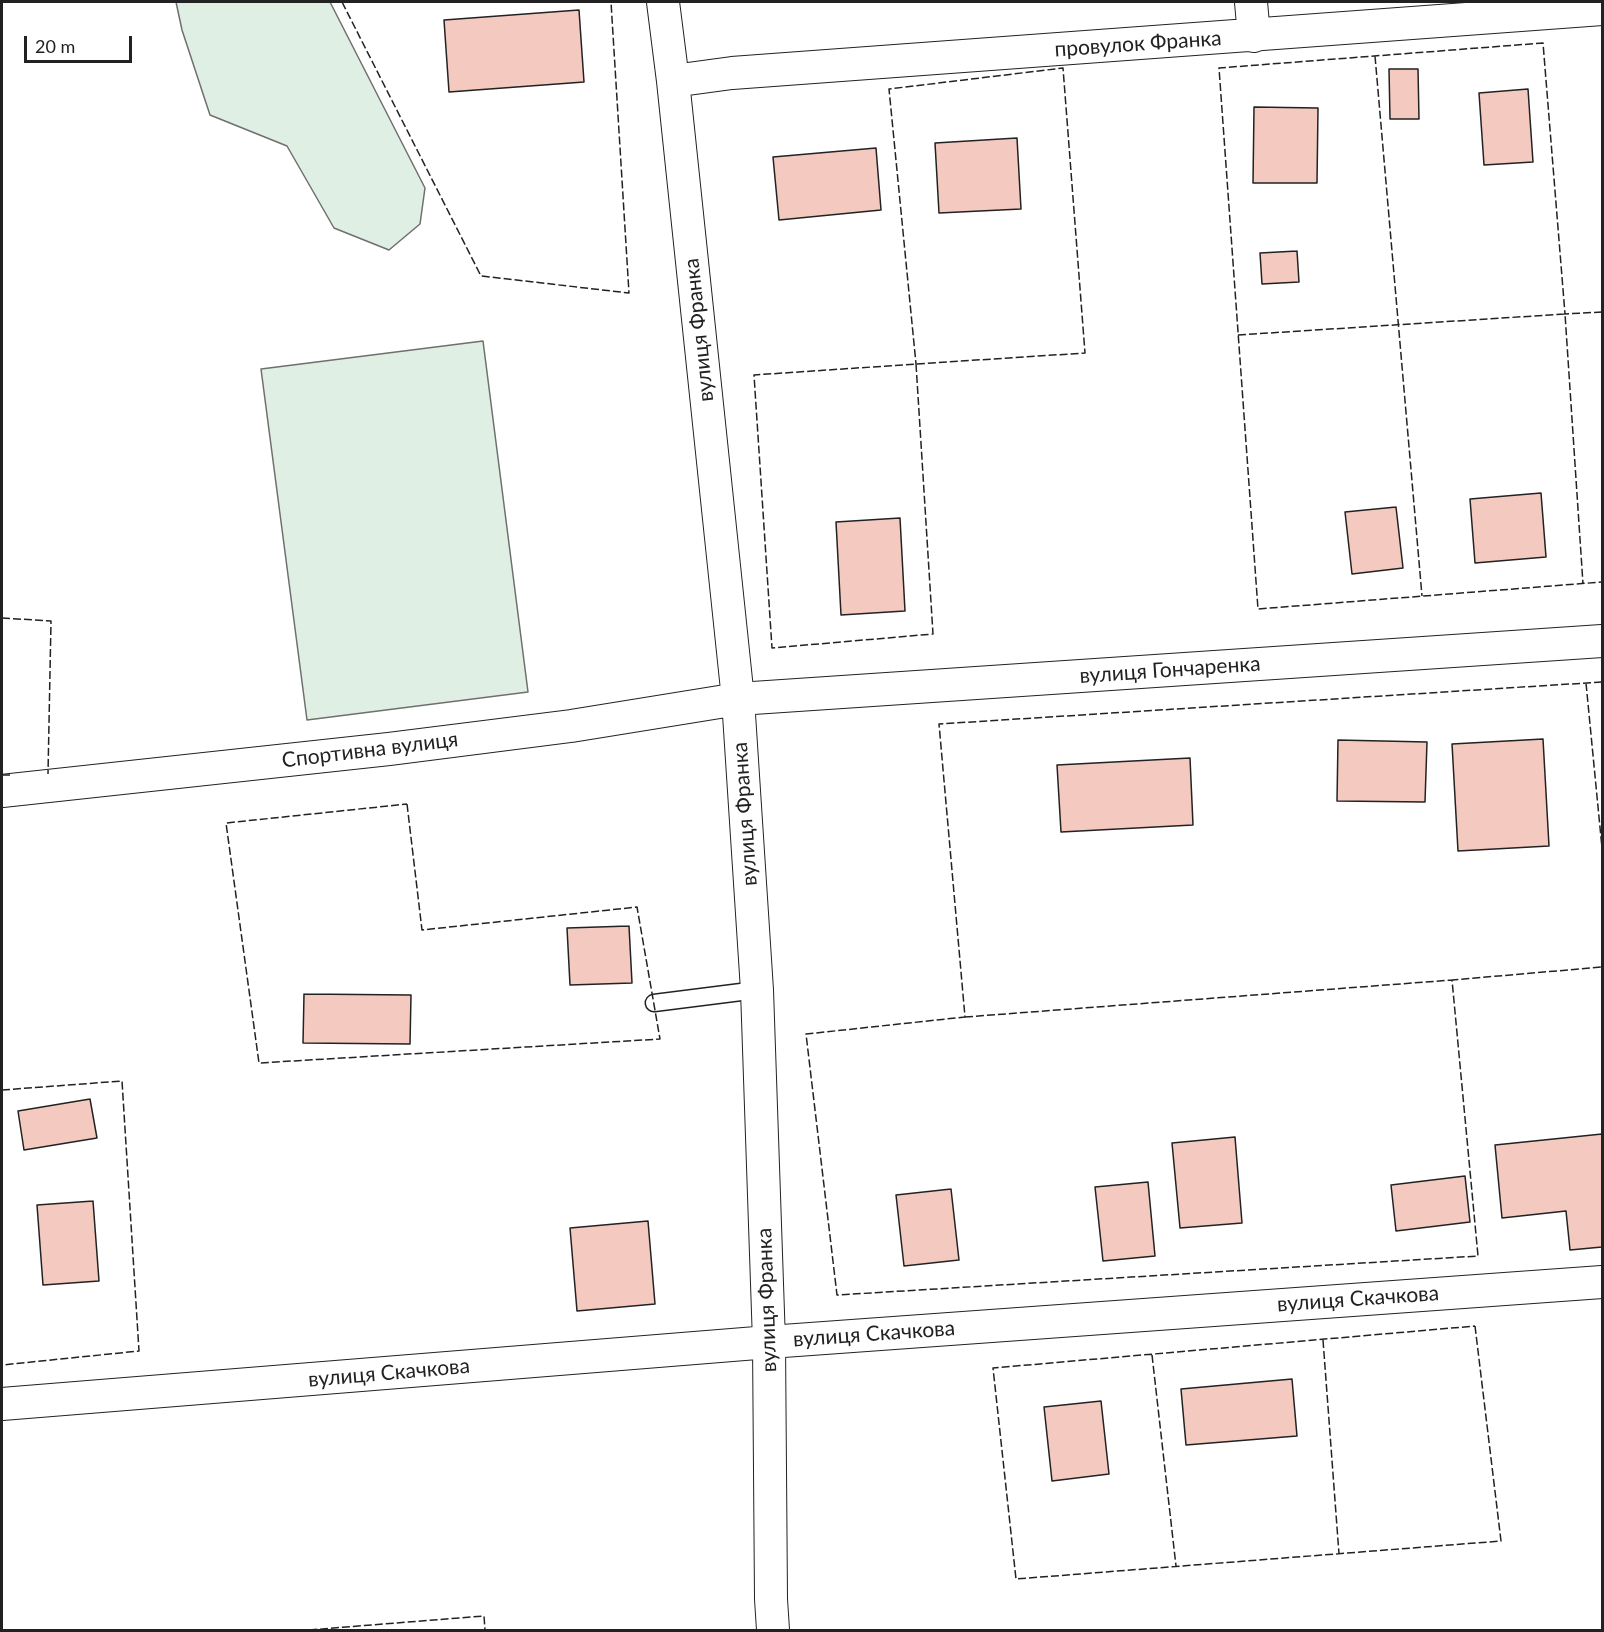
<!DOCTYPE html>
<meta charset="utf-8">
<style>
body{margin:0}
#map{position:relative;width:1604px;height:1632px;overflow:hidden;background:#fff;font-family:Lato,sans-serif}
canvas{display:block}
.frame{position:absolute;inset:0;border:3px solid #222;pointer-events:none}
.scale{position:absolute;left:24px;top:36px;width:108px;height:27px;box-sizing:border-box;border:3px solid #222;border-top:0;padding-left:8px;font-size:18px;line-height:21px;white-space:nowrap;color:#222;-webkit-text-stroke:4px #fff;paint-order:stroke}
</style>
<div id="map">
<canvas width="1604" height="1632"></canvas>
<div class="frame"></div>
<div class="scale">20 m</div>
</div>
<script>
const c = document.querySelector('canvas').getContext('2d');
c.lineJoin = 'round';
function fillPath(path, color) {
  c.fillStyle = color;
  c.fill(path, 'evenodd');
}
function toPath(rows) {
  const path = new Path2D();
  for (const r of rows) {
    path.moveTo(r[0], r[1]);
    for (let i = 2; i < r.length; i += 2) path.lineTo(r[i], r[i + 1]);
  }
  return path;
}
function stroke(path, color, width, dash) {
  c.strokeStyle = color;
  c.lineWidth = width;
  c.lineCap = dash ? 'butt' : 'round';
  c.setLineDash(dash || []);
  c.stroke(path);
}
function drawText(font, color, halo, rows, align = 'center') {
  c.font = font + ' Lato,sans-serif';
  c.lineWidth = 4.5;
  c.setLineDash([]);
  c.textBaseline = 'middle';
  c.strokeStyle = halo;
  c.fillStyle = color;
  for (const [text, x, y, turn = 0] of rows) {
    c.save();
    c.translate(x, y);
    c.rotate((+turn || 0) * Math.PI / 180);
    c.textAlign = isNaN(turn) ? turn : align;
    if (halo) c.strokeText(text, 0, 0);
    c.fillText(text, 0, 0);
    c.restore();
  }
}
const green = toPath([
 [176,2,330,2,425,188,420,224,389,250,334,228,287,146,210,115,182,30,176,2],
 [483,341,528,692,307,720,261,369,483,341]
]);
fillPath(green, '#e0efe3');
stroke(green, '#6f6f6f', 1.5);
const building = toPath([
 [579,10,584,82,449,92,444,20,579,10],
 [1389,69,1418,69,1419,119,1390,119,1389,69],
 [1528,89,1533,162,1484,165,1479,93,1528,89],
 [1254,107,1318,108,1317,183,1253,183,1254,107],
 [1017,138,1021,209,939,213,935,143,1017,138],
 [876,148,881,210,779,220,773,157,876,148],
 [1297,251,1299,282,1262,284,1260,253,1297,251],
 [1541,493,1546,557,1475,563,1470,499,1541,493],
 [1396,507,1403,568,1352,574,1345,512,1396,507],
 [900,518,905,611,841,615,836,522,900,518],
 [1543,739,1549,846,1458,851,1452,744,1543,739],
 [1338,740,1427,742,1425,802,1337,801,1338,740],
 [1190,758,1193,825,1061,832,1057,765,1190,758],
 [629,926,632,983,570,985,567,928,629,926],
 [304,994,411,995,410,1044,303,1043,304,994],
 [90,1099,97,1138,24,1150,18,1111,90,1099],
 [1602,1134,1602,1247,1570,1250,1566,1211,1502,1218,1495,1145,1602,1134],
 [1235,1137,1242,1223,1180,1228,1172,1143,1235,1137],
 [1465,1176,1470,1222,1396,1231,1391,1185,1465,1176],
 [1148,1182,1155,1256,1103,1261,1095,1187,1148,1182],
 [951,1189,959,1260,904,1266,896,1195,951,1189],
 [93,1201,99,1281,43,1285,37,1205,93,1201],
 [648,1221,655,1304,577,1311,570,1228,648,1221],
 [1292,1379,1297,1436,1186,1445,1181,1389,1292,1379],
 [1101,1401,1109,1474,1052,1481,1044,1407,1101,1401]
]);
fillPath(building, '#f3c9c0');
stroke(building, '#222', 1.5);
const lane = toPath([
 [654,1003,757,990]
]);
const street = toPath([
 [663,2,673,81,738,699,757,990,769,1342,771,1599,773,1630],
 [1251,2,1254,36],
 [673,81,732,73,1602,9],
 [2,791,389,749,571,726,738,699,1602,641],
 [2,1404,769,1342,1602,1282]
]);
stroke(lane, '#222', 19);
stroke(street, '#222', 34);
stroke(lane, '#fff', 16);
stroke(street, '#fff', 32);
stroke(toPath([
 [342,2,481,276,629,293,611,2],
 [1375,56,1422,596],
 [1602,312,1565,314,1543,43,1219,68,1258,609,1602,582],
 [1238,335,1565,314,1583,584],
 [916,364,933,634,772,648,754,375,916,364,1085,353,1063,68,889,89,916,364],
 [2,618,51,621,48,774],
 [1602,682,939,724,965,1017,806,1034,837,1295,1478,1256,1452,980,1602,967],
 [1586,683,1602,848],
 [2,775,13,775],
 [407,804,422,930,637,907,660,1039,259,1063,226,823,407,804],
 [965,1017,1452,980],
 [2,1090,122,1081,139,1351,2,1365],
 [1475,1326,1501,1541,1016,1579,993,1368,1475,1326],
 [1323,1340,1339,1554],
 [1152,1355,1176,1566],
 [309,1630,484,1616,485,1630]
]), '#222', 1.5, [8, 3]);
drawText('21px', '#222', '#fff', [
 ["провулок Франка",1138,44,-4],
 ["вулиця Франка",699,330,-96],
 ["вулиця Гончаренка",1170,670,-4],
 ["Спортивна вулиця",370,750,-7],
 ["вулиця Франка",745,814,-94],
 ["вулиця Скачкова",1358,1299,-4],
 ["вулиця Франка",767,1300,-92],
 ["вулиця Скачкова",874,1334,-4],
 ["вулиця Скачкова",389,1373,-5]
]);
</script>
